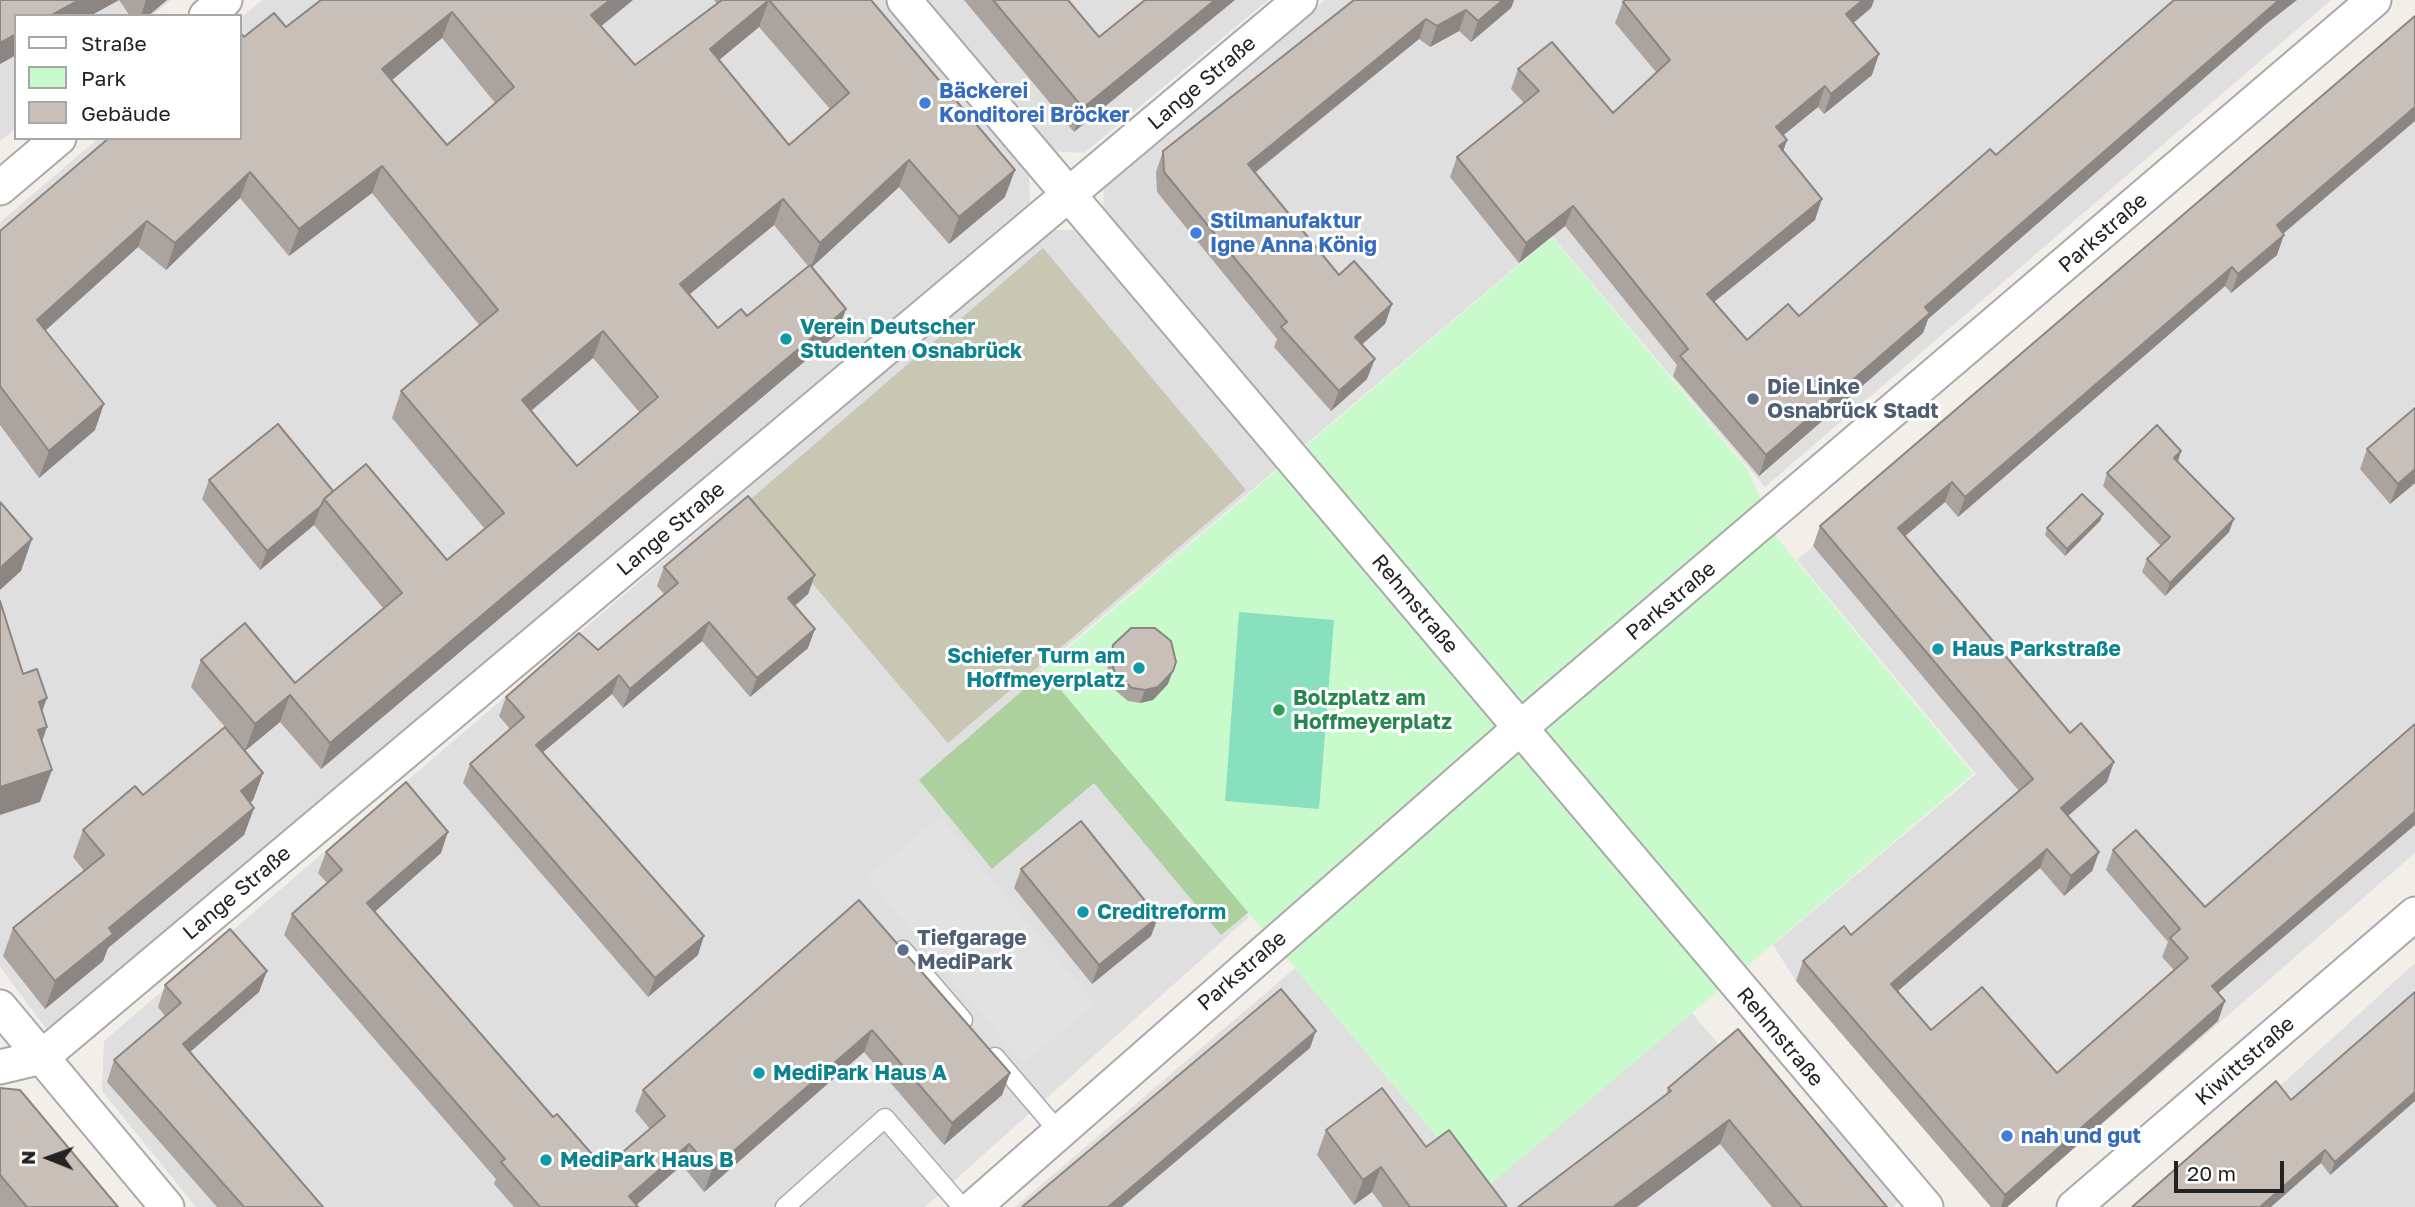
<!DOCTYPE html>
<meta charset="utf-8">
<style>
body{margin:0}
#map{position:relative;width:2415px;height:1207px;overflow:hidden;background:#f2efe9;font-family:"Golos Text",sans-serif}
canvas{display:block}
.legend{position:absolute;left:14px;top:14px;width:228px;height:126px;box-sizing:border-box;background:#fff;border:2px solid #a7a7a7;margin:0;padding:9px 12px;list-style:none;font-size:21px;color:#222}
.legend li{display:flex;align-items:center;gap:14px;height:35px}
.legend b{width:35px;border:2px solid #a7a7a7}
.north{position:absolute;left:14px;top:1123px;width:70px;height:70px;-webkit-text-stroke:5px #fff;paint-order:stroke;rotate:271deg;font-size:19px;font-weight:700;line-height:28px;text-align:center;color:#222}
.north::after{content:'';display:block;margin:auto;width:24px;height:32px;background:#222;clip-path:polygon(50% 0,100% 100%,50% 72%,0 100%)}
.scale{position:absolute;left:2174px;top:1161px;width:110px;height:32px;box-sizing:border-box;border:4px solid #222;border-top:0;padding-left:9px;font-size:21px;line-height:24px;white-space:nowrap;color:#222;-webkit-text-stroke:5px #fff;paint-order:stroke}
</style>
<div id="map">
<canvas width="2415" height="1207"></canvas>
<ul class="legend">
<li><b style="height:9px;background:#fff"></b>Straße</li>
<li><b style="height:19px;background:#c8facc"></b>Park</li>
<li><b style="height:19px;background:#c7bfb8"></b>Gebäude</li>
</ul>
<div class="north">N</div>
<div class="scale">20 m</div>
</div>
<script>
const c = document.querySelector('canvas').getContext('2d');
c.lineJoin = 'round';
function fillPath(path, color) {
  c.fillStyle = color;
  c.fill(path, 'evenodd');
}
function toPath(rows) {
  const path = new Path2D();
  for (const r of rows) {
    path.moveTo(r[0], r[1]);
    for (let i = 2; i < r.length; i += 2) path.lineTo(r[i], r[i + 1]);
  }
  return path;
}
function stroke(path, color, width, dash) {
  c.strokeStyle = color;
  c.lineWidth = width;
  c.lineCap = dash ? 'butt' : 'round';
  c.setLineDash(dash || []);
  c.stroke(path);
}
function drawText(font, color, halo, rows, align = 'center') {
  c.font = font + ' "Golos Text",sans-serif';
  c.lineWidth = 6;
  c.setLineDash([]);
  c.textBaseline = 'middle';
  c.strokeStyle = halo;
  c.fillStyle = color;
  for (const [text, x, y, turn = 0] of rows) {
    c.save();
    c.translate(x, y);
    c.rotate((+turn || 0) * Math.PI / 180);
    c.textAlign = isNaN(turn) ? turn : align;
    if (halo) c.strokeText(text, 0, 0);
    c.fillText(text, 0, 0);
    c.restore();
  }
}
fillPath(toPath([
 [0,0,171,0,152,16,16,16,16,128,0,141],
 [262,0,885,0,1029,171,1030,202,47,1030,0,967,0,222,99,138,240,138,240,19],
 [924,0,1268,0,1084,153,1051,151],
 [1325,0,2331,0,1765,487,1552,236,1305,445,1103,211,1104,181],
 [2415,29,2415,853,2007,1207,1991,1207,1796,981,1773,945,1976,774,1797,560],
 [1049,230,1075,230,1279,467,1040,669,1249,917,925,1207,196,1207,102,1091,104,1041],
 [2415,963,2415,1207,2142,1207,2271,1094],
 [1295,968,1482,1190,1692,1013,1857,1207,1015,1207]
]), '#e0dfdf');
fillPath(toPath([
 [1043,248,1246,490,948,743,745,504]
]), '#c7c7b4');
fillPath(toPath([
 [1169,564,1250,911,1221,935,1094,783,992,869,919,780]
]), '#add19e');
fillPath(toPath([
 [1552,237,1748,470,1777,538,1973,774,1483,1191,1043,669]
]), '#c8facc');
fillPath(toPath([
 [1239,612,1334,620,1319,809,1225,801]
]), '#88e0be');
fillPath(toPath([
 [940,817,1095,1004,1023,1064,867,877],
 [1825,1117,1899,1202,1893,1207,1889,1207,1817,1124]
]), '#e2e2e2');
const service = toPath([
 [903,950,963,1020],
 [995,1057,1059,1132],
 [785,1207,885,1118,962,1207]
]);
const minor = toPath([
 [904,0,1926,1207],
 [206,16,225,0],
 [0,188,59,138],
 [0,1007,167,1207],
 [0,1067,42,1057,1300,0],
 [974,1207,1519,729,2374,0],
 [2074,1207,2415,914]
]);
stroke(service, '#a9a9a9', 21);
stroke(minor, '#a9a9a9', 37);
stroke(service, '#fff', 18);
stroke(minor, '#fff', 33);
fillPath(toPath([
 [0,0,167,0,148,16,130,16,119,0,90,16,16,16,16,55,0,64],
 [321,0,601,26,635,65,717,4,714,0,871,0,1005,197,949,244,899,187,812,267,846,309,836,335,321,769,280,722,245,751,263,773,253,800,250,803,254,808,244,835,108,948,103,961,45,1009,3,956,13,928,84,871,73,857,83,830,143,795,225,727,191,687,201,660,295,683,383,608,314,525,260,570,202,499,209,480,333,491,447,560,485,529,392,418,401,391,480,326,372,193,289,256,240,198,166,270,138,247,46,330,95,430,39,478,0,425,0,231,244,37,286,27],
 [759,27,830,109,789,145,719,60],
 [442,38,495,103,447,145,392,80],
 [774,225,808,266,747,316,718,328,689,295],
 [593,358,640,413,577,466,531,411],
 [964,0,1068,0,1099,37,1145,0,1074,132],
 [1354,0,1514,0,1511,8,1471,42,1459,31,1430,47,1419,39,1255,173,1339,275,1392,304,1385,324,1362,344,1367,379,1331,411,1274,347,1277,339,1157,192,1156,172,1163,151],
 [1625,0,1874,0,1871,8,1853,23,1872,75,1824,114,1818,107,1783,135,1787,140,1783,151,1815,220,1714,302,1747,340,1799,316,1996,155,2265,25,1928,319,1923,333,1759,476,1673,376,1677,365,1565,226,1519,263,1450,177,1457,157,1524,103,1511,89,1518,69,1613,113,1656,72,1615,23,1623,2],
 [2283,234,2277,255,2231,293,2225,286,1958,517,1945,502,1905,536,2107,782,2068,816,2099,852,2092,871,2064,896,2040,868,1898,991,1931,1030,2057,1073,2174,970,2162,957,2168,942,2106,870,2113,850,2136,830,2218,993,2218,1021,2007,1207,1991,1207,1796,981,1803,961,1851,935,2019,791,1813,546,1820,526],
 [2367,449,2415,483,2390,504,2360,469],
 [2181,451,2178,461,2229,532,2165,596,2142,572,2147,559,2161,546,2103,486,2107,473],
 [2100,521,2065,556,2045,535,2047,528],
 [664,567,815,575,808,594,795,606,808,648,750,697,702,641,623,708,612,694,543,752,698,955,648,997,463,783,470,764,510,729,499,716,506,697,598,650,664,594,657,586],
 [1113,645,1168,684,1153,700,1140,703,1128,701,1110,686,1107,673,1109,659],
 [326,852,441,853,375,911,553,1117,604,1168,650,1129,635,1111,643,1090,859,900,1010,1073,1002,1095,944,1145,864,1052,704,1192,682,1165,636,1205,638,1207,514,1207,494,1184,496,1179,284,935,292,914,327,883,318,873],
 [1021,869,1158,917,1151,936,1092,984,1014,888],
 [165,985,259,992,190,1052,323,1207,217,1207,107,1082,114,1060,165,1016,158,1007],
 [2415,992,2415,1101,2330,1175,2321,1163,2291,1100],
 [1738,1029,1887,1207,1772,1207,1720,1144,1666,1095,1668,1088],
 [0,1088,118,1207,0,1207],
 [1326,1130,1426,1147,1507,1207,1383,1207,1372,1192,1354,1205,1317,1155]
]), '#aba49e');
fillPath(toPath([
 [79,0,119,0,90,16,50,16],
 [146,0,167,0,148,16,141,16],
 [610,0,633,0,582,42,591,15],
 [769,0,759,27,701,75,710,49],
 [1215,0,1235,0,1074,132,1083,108],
 [1503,0,1514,0,1511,8,1471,42,1478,21],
 [1863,0,1874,0,1871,8,1839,35,1846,14],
 [2279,0,2297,0,2265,25,1928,319,1923,333,1759,476,1766,455,1925,307],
 [1466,10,1459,31,1430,47,1437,26],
 [452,12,442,38,373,96,382,69],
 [1426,19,1419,39,1240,184,1248,164],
 [16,34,16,55,0,64,0,43],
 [1879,54,1872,75,1824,114,1831,94],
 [1825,86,1818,107,1769,147,1776,127],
 [2415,107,2415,121,2270,245,2277,225],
 [1787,140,1780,160,1779,146],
 [909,160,899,187,810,269,820,243],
 [382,166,372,193,289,256,299,229],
 [1015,170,1005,197,949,244,959,217],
 [250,172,240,198,166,270,175,243],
 [783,199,774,225,670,310,680,284],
 [1822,199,1815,220,1699,314,1707,294],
 [1573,206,1565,226,1519,263,1526,243],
 [147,221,138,247,28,346,37,320],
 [2284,235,2277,255,2231,293,2238,274],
 [2232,267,2225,286,1958,517,1965,497],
 [1392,304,1385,324,1348,357,1355,337],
 [846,309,836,335,321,769,330,743],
 [603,331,593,358,512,427,522,400],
 [1375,359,1367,379,1331,411,1339,391],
 [104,404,95,430,39,478,49,451],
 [2181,451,2177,464,2174,458],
 [2415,469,2415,483,2390,504,2398,484],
 [1952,482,1945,502,1891,548,1898,528],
 [321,506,314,525,260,570,267,551],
 [2103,514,2100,521,2065,556,2067,549],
 [2234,519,2229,532,2165,596,2170,583],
 [32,539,21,571,0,590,0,568],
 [815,575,808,594,781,617,788,598],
 [709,622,702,641,623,708,630,689],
 [815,629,808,648,750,697,757,678],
 [1173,671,1168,684,1153,700,1140,703,1145,690],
 [619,675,612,694,529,764,536,745],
 [290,695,280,722,245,751,255,724],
 [47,698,35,731,39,702],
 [47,727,36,759,38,730],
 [2114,762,2107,782,2054,828,2061,808],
 [52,770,40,802,0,815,0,787],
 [263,773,253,800,231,819,241,791],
 [254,808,244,835,108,948,103,961,45,1009,55,981,109,928],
 [2415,812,2415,825,2204,1005,2212,986],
 [448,832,441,853,360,925,367,903],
 [2047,849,2040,868,1884,1003,1891,984],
 [2099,852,2092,871,2064,896,2071,876],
 [1158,917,1151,936,1092,984,1099,965],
 [704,936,698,955,648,997,655,978],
 [267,971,259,992,175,1065,183,1044],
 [2225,1001,2218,1021,2007,1207,2001,1207,2005,1195],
 [872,1030,864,1052,704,1192,712,1170],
 [1316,1031,1310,1048,1122,1207,1108,1207],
 [1010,1073,1002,1095,944,1145,952,1123],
 [2415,1092,2415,1101,2330,1175,2335,1162],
 [1729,1120,1720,1144,1637,1207,1613,1207],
 [689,1144,682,1165,634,1207,629,1196],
 [2325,1150,2321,1163,2271,1207,2260,1207],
 [1381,1167,1372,1192,1354,1205,1363,1180]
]), '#8b8681');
const building = toPath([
 [0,0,79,0,50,16,16,16,16,34,0,43,0,0],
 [321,0,610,0,591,15,635,65,722,0,871,0,1015,170,959,217,909,160,820,243,783,199,680,284,718,328,741,309,747,316,810,265,846,309,330,743,290,695,255,724,201,660,245,623,295,683,402,593,324,499,366,464,447,560,504,513,401,391,498,310,382,166,299,229,250,172,175,243,147,221,37,320,104,404,49,451,0,386,0,231,109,138,240,138,240,32,244,37,274,13,286,27,321,0],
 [769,0,849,93,789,145,710,49,769,0],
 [452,12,514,87,447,145,382,69,452,12],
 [603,331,658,397,577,466,522,400,603,331],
 [993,0,1068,0,1099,37,1145,0,1215,0,1083,108,993,0],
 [1354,0,1503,0,1478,21,1466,10,1437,26,1426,19,1248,164,1339,275,1354,261,1392,304,1355,337,1375,359,1339,391,1281,327,1287,322,1164,172,1163,151,1354,0],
 [1625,0,1863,0,1846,14,1879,54,1831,94,1825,86,1776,127,1787,140,1779,146,1822,199,1707,294,1747,340,1788,304,1799,316,1990,149,1996,155,2174,0,2279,0,1925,307,1930,313,1766,455,1680,356,1688,349,1573,206,1526,243,1457,157,1539,91,1518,69,1552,42,1613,113,1670,60,1623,2,1625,0],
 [2415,16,2415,107,2277,225,2284,235,2238,274,2232,267,1965,497,1952,482,1898,528,2070,733,2081,723,2114,762,2061,808,2099,852,2071,876,2047,849,1891,984,1931,1030,1982,987,2057,1073,2188,958,2170,938,2180,929,2113,850,2136,830,2205,907,2415,724,2415,812,2212,986,2225,1001,2005,1195,1803,961,1844,926,1851,935,2033,779,1820,526,2415,16],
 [2415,408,2415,469,2398,484,2367,449,2415,408],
 [278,424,333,491,324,499,321,506,267,551,209,480,278,424],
 [2157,425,2181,451,2174,458,2234,519,2170,583,2147,559,2170,537,2107,473,2157,425],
 [2082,494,2103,514,2067,549,2047,528,2082,494],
 [748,496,815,575,788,598,815,629,757,678,709,622,630,689,619,675,536,745,704,936,655,978,470,764,524,717,506,697,579,633,598,650,678,583,664,567,748,496],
 [0,502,32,539,0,568,0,502],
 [0,601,23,674,37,669,47,698,39,702,47,727,38,730,52,770,0,787,0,601],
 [1131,628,1155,628,1171,641,1176,662,1173,671,1158,687,1145,690,1132,688,1115,673,1111,660,1113,645,1131,628],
 [225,727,263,773,241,791,254,808,109,928,113,934,55,981,13,928,104,855,83,830,135,786,143,795,225,727],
 [406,782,448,832,367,903,553,1117,557,1114,604,1168,665,1116,643,1090,859,900,1010,1073,952,1123,872,1030,712,1170,689,1144,629,1196,638,1207,540,1207,501,1162,505,1159,292,914,342,870,326,852,406,782],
 [1081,821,1158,917,1099,965,1021,869,1081,821],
 [230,929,267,971,183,1044,323,1207,244,1207,114,1060,181,1003,165,985,230,929],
 [1281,989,1316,1031,1108,1207,1022,1207,1281,989],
 [2415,992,2415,1092,2335,1162,2325,1150,2260,1207,2132,1207,2276,1081,2291,1100,2415,992],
 [1738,1029,1887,1207,1802,1207,1729,1120,1613,1207,1518,1207,1671,1091,1668,1088,1738,1029],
 [0,1088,20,1090,118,1207,27,1207,0,1175,0,1088],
 [1382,1088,1426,1147,1449,1130,1507,1207,1410,1207,1381,1167,1363,1180,1326,1130,1382,1088]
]);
fillPath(building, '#c7bfb8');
stroke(building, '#8b8681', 2);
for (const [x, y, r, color] of [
 [925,103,7,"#3f7fe0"],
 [1196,233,7,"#3f7fe0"],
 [786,339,7,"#0f9aa8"],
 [1753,399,7,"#5c6f8a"],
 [1938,649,7,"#0f9aa8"],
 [1139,668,7,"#0f9aa8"],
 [1279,710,7,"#2e9e5b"],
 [1083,912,7,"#0f9aa8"],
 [903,950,7,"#5c6f8a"],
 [759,1073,7,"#0f9aa8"],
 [2007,1136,7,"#3f7fe0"],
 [546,1160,7,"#0f9aa8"]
]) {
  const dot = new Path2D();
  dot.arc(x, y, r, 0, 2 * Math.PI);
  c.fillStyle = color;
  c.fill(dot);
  stroke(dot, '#fff', 2.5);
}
drawText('21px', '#222', '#fff', [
 ["Lange Straße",1202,83,-40],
 ["Parkstraße",2103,233,-41],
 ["Lange Straße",671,529,-40],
 ["Parkstraße",1671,601,-40],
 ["Rehmstraße",1415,604,50],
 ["Lange Straße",237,893,-40],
 ["Parkstraße",1242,971,-41],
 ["Rehmstraße",1780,1037,50],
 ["Kiwittstraße",2245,1061,-41]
]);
drawText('bold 21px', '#366cbe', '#fff', [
 ["Bäckerei",939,91],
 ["Konditorei Bröcker",939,115],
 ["Stilmanufaktur",1210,221],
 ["Igne Anna König",1210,245],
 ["nah und gut",2021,1136]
], 'left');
drawText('bold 21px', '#0d838f', '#fff', [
 ["Verein Deutscher",800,327],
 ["Studenten Osnabrück",800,351],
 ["Haus Parkstraße",1952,649],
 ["Schiefer Turm am",1125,656,"right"],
 ["Hoffmeyerplatz",1125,680,"right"],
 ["Creditreform",1097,912],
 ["MediPark Haus A",773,1073],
 ["MediPark Haus B",560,1160]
], 'left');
drawText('bold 21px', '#4e5e75', '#fff', [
 ["Die Linke",1767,387],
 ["Osnabrück Stadt",1767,411],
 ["Tiefgarage",917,938],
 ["MediPark",917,962]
], 'left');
drawText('bold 21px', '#27864d', '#fff', [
 ["Bolzplatz am",1293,698],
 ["Hoffmeyerplatz",1293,722]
], 'left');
</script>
